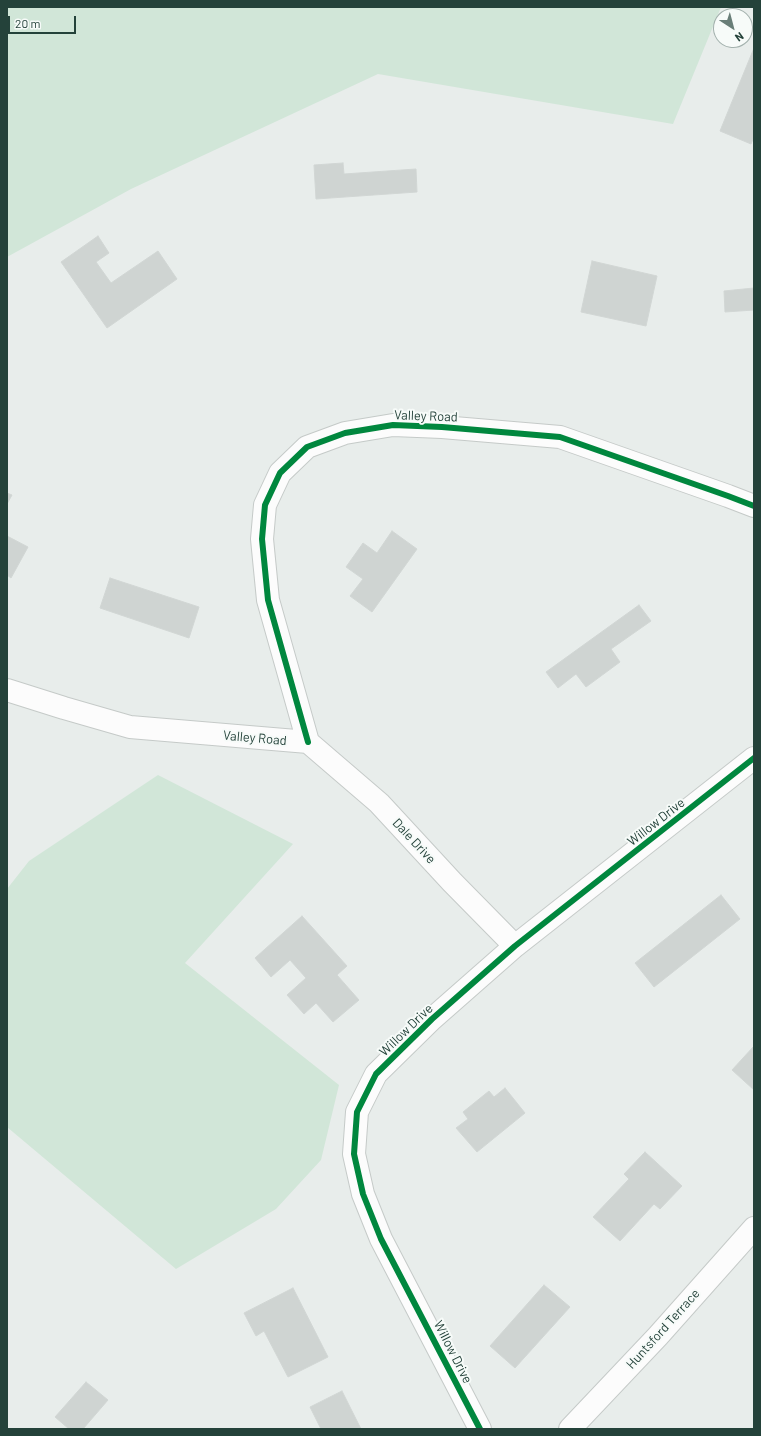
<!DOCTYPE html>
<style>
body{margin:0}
#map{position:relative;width:761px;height:1436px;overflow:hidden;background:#e8edeb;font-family:Barlow,sans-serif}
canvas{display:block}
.frame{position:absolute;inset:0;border:8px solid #24423a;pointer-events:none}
.north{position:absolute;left:713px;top:8px;width:40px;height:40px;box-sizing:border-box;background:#f7fbf9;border:1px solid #a3b1ad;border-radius:50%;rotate:144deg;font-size:11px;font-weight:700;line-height:16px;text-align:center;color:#24423a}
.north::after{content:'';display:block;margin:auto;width:14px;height:18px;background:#697e78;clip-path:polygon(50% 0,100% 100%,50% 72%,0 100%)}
.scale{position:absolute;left:8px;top:16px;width:68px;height:18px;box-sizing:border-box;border:2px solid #24423a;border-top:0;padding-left:5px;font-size:12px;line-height:14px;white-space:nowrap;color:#24423a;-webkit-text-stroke:3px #f7fbf9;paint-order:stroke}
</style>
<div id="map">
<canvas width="761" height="1436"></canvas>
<div class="frame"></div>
<div class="north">N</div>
<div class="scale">20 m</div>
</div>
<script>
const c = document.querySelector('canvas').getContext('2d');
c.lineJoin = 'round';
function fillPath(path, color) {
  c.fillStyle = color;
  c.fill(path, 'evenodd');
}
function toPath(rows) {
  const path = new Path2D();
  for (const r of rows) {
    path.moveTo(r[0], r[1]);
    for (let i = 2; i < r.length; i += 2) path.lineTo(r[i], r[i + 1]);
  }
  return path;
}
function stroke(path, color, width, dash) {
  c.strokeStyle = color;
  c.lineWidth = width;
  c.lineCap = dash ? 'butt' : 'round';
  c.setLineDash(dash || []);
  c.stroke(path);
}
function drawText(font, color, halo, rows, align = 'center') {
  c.font = font + ' Barlow,sans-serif';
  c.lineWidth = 4;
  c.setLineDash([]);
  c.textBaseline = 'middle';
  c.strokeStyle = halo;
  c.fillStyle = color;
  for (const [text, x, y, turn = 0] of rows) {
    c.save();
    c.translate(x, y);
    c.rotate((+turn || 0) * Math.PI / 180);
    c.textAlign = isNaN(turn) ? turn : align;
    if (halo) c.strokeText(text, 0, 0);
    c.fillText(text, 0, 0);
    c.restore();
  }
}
fillPath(toPath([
 [7,7,721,7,673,124,378,74,131,189,7,257],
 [158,775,293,844,185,963,339,1085,321,1160,276,1209,176,1269,7,1127,7,889,29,861]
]), '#d1e6d8');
const building = toPath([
 [754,48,754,137,751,144,720,131,754,48],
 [343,163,344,174,416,169,417,192,316,199,314,165,343,163],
 [98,236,109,253,96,262,111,283,158,251,177,279,107,328,61,262,98,236],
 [592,261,657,276,646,326,581,312,592,261],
 [754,288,754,310,725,312,724,291,754,288],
 [7,493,12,495,7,504,7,493],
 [392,531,417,549,372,612,350,596,363,579,346,567,363,543,377,553,392,531],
 [7,536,28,547,11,578,7,575,7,536],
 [110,578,199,607,189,638,100,608,110,578],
 [639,605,651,621,611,649,620,662,586,687,576,674,558,688,546,672,639,605],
 [721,895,740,919,654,987,635,963,721,895],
 [302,916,347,966,337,975,359,1000,333,1022,316,1003,304,1014,287,995,306,978,290,960,271,977,255,958,302,916],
 [754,1046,754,1090,732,1070,754,1046],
 [505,1088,525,1113,477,1152,456,1128,468,1119,463,1112,489,1091,494,1097,505,1088],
 [645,1152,682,1186,660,1209,654,1204,620,1241,593,1217,629,1179,624,1174,645,1152],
 [544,1285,570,1307,515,1368,490,1346,544,1285],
 [293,1288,328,1357,288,1377,264,1331,256,1336,244,1313,293,1288],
 [86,1382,108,1400,83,1429,69,1429,55,1417,86,1382],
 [342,1391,361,1429,321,1429,310,1407,342,1391]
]);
fillPath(building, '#cfd4d2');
stroke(building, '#d1d6d4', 1);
const minor = toPath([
 [7,690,64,708,130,727,308,742],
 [308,742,268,600,262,539,265,505,280,473,307,447,345,433,393,425,442,427,560,437,728,496,754,506],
 [308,742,379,803,452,882,515,946],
 [480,1429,381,1239,363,1194,354,1154,357,1112,376,1074,432,1019,515,946,754,758],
 [570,1429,658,1336,754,1228]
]);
stroke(minor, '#c5cac8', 24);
stroke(minor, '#fcfcfc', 22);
stroke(toPath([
 [308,742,268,600,262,539,265,505,280,473,307,447,345,433,393,425,442,427,560,437,728,496,754,506],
 [480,1429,381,1239,363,1194,354,1154,357,1112,376,1074,432,1019,515,946,754,758]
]), '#00873e', 6);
drawText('13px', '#24423a', '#f7fbf9', [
 ["Valley Road",426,416,2],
 ["Valley Road",255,738,5],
 ["Willow Drive",656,822,-38],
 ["Dale Drive",414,841,47],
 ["Willow Drive",406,1030,-44],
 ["Huntsford Terrace",663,1329,-48],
 ["Willow Drive",453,1352,63]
]);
</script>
